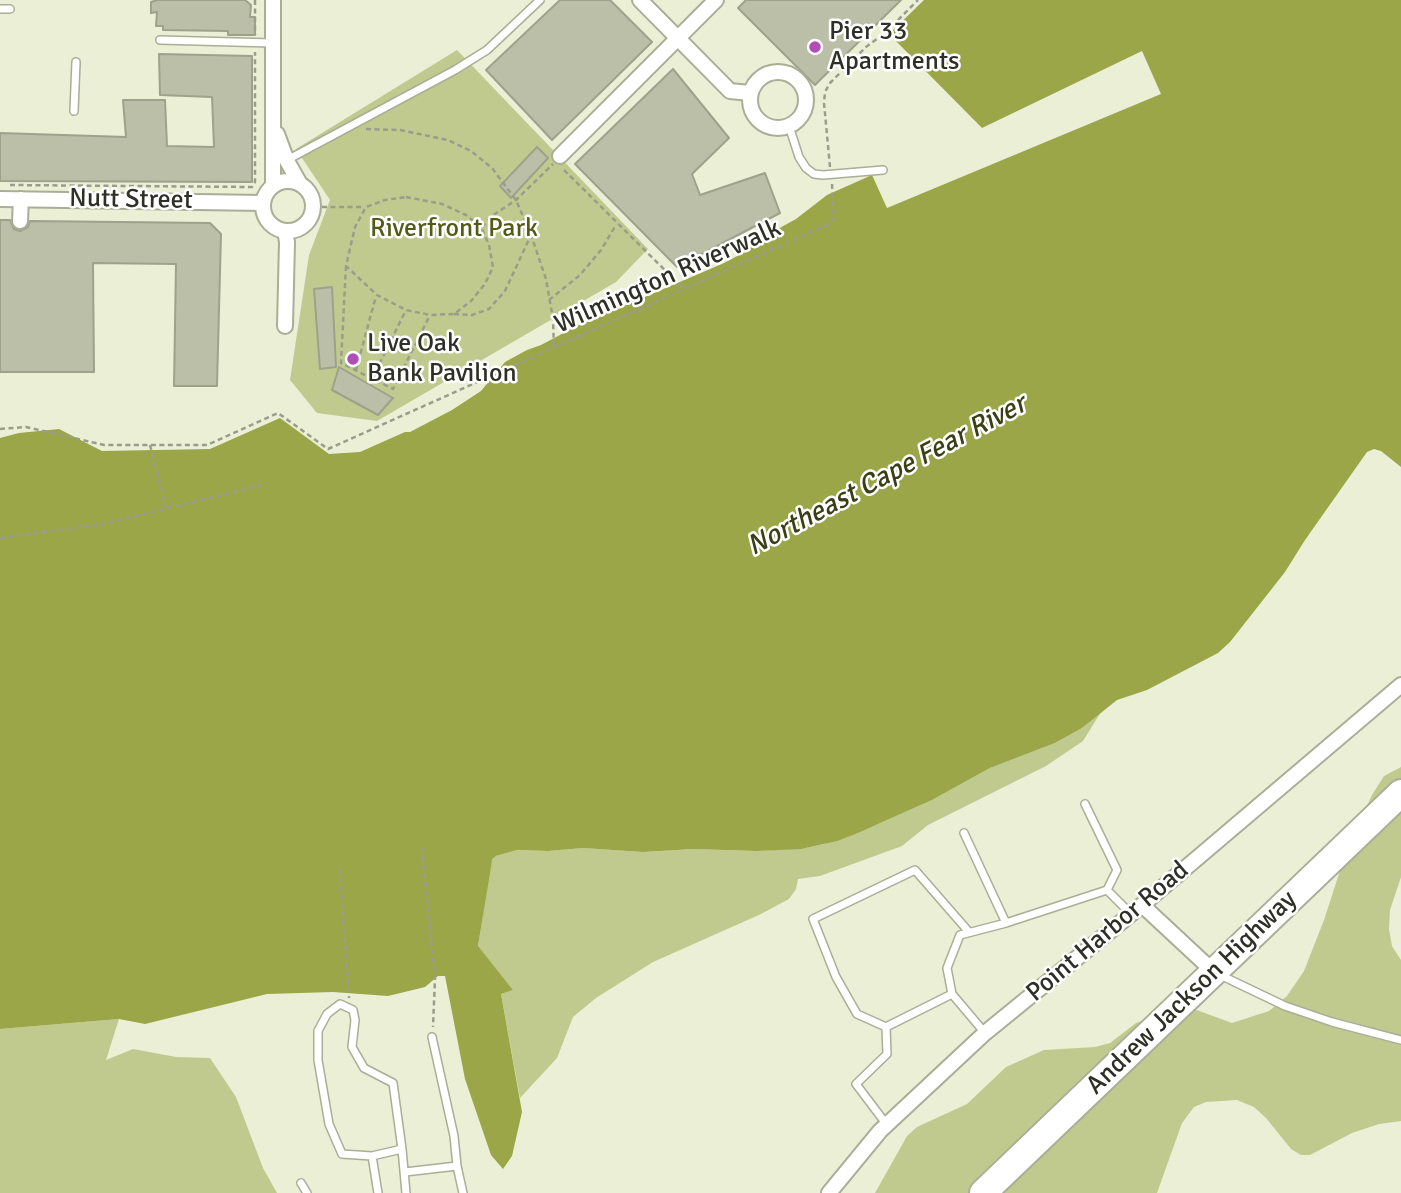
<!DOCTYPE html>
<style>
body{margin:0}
canvas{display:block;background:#eaefd6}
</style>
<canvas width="1401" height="1193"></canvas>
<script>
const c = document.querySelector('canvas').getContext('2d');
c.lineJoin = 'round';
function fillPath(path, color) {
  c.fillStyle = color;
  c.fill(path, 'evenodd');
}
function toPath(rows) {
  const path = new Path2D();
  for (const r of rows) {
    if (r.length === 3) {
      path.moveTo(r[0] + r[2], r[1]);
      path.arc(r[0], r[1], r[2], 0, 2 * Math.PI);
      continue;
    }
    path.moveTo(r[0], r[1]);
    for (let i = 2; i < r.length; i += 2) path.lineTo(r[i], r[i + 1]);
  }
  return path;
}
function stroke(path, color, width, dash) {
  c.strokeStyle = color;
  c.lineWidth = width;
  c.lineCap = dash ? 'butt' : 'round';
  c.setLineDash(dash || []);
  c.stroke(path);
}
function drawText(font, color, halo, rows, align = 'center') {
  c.font = font + ' Signika,sans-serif';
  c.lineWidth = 5;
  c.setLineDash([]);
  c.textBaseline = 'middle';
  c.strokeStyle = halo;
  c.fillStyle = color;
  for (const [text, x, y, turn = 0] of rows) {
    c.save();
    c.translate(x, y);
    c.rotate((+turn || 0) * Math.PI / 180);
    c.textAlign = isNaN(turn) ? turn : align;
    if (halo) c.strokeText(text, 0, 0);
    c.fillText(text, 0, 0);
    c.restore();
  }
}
fillPath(toPath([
 [457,50,648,249,616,282,377,421,317,413,290,380,309,255,330,200,296,149],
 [1101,712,1083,741,1046,766,928,825,902,846,820,876,798,879,796,889,789,899,761,914,653,962,596,998,573,1017,557,1058,520,1098,501,994,513,990,478,947,490,867,492,858,496,856,517,850,548,851,583,848,643,852,693,849,757,851,805,848,824,844,858,833,932,800,990,768,1055,743,1082,728],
 [1401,767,1401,877,1390,910,1389,929,1392,946,1401,960,1401,1121,1379,1124,1352,1133,1310,1155,1301,1155,1291,1149,1266,1118,1254,1107,1237,1100,1206,1102,1194,1107,1182,1123,1157,1193,875,1193,907,1136,917,1127,967,1104,1006,1067,1044,1050,1095,1047,1110,1043,1136,1023,1174,1010,1194,1009,1232,1023,1269,1011,1287,996,1304,971,1324,920,1348,846,1372,795,1384,776],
 [119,1019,106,1060,133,1049,176,1057,210,1058,236,1097,263,1168,277,1193,0,1193,0,1029]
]), '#c0ca8e');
fillPath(toPath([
 [924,0,1401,0,1401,467,1381,451,1374,449,1367,452,1305,540,1285,572,1230,642,1218,653,1147,690,1117,700,1082,728,1055,743,990,768,932,800,858,833,837,841,801,849,757,851,693,849,643,852,583,848,548,851,517,850,496,856,492,859,491,867,478,946,513,990,501,994,522,1112,512,1156,503,1169,491,1155,465,1079,445,976,438,976,425,987,388,996,333,992,267,994,145,1024,119,1019,0,1029,0,438,19,433,59,429,102,451,210,449,280,418,329,454,360,452,405,432,410,432,452,410,481,391,505,362,527,350,541,345,577,326,724,263,741,254,747,246,796,219,827,195,872,175,887,208,1161,94,1142,51,982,128,889,34]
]), '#9aa647');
const building = toPath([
 [157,0,245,0,251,5,250,17,255,17,255,35,228,35,228,31,163,30,163,26,156,26,157,12,151,13,151,2,157,0],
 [560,0,610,0,652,42,552,140,486,70,560,0],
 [746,0,901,0,815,85,738,8,746,0],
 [159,54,252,56,252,182,0,181,0,133,126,137,123,100,165,100,167,146,214,147,212,97,160,95,159,54],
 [673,69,729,138,692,174,700,195,765,173,780,213,677,267,575,164,673,69],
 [537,147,548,158,511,198,500,186,537,147],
 [0,220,10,220,14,229,20,231,28,227,30,221,210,223,221,234,217,386,174,386,176,264,93,263,94,372,0,372,0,220],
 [332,287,336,367,320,369,314,289,332,287],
 [339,367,393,398,378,415,332,390,339,367]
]);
fillPath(building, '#bbbfa8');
stroke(building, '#9da28b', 2);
const lane = toPath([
 [0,9,10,9],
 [160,40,272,43],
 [74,111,76,62],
 [789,126,799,157,806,168,814,174,823,175,883,170],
 [287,160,455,70,487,50,540,0],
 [1085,804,1117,870,1107,890,1131,914],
 [964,833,1006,923,1107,890],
 [1218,974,1285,1006,1332,1022,1401,1040],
 [952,994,985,1033],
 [886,1027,857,1014,836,977,813,919,915,870,969,932],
 [887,1125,856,1084,887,1054,886,1027,952,994,947,968,960,935,1006,923],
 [402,1149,372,1156,342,1154,329,1124,318,1060,318,1031,327,1014,340,1004,353,1010,355,1020,352,1047,364,1068,393,1083,402,1149,406,1193],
 [372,1156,378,1193],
 [457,1166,463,1193],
 [405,1172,457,1166,454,1136,432,1037],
 [301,1183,307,1193]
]);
const street = toPath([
 [273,0,273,186],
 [640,0,730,91,750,93],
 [778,100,28],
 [277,134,287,161,300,184],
 [560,156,716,0],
 [288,206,25],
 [0,199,263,203],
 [20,221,21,199],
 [285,326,287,242,285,231],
 [1142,905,1214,972],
 [829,1193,880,1131,985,1033,1142,905,1401,685]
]);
const highway = toPath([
 [983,1193,1401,793]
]);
stroke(lane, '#aaae97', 10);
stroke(street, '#aaae97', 18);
stroke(highway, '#aaae97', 30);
stroke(toPath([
 [255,0,255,35],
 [366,129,400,130,448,140,471,151,492,168,516,200,531,235,546,279,553,319,554,348],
 [830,167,824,103,825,92,830,83,866,47,885,33,918,0],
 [564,170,683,288],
 [10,185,252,187,255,182,255,52],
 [406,197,442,204,466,215,481,227,489,245,493,267,485,284,471,301,454,314,430,315,406,310,377,295,346,266,355,227,366,207,385,200,406,197],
 [322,207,364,207],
 [482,227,492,216,516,200,553,164],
 [346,266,341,363,393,389,430,315],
 [549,300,580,275,601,250,616,225],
 [454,314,472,315,489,309,505,291,531,235],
 [356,370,376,296],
 [372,379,406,310],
 [0,429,26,427,104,445,207,445,278,413,328,449,827,225,834,219,832,184],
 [150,445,166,509],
 [0,538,103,524,262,485],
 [422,848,435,978,433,1027],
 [340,869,349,998]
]), '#9a9d8b', 2.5, [5, 3.5]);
stroke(lane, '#fff', 7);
stroke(street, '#fff', 14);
stroke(highway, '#fff', 26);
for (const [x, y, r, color] of [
 [815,47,7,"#b04eb5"],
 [353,359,7,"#b04eb5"]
]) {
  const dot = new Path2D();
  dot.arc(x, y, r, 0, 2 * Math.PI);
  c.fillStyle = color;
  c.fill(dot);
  stroke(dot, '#fff', 2.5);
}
drawText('26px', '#2e2f26', '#fff', [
 ["Pier 33",829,32],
 ["Apartments",829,62],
 ["Live Oak",367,344],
 ["Bank Pavilion",367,374]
], 'left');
drawText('26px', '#2e2f26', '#fff', [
 ["Nutt Street",131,200,1],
 ["Wilmington Riverwalk",668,277,-24],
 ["Point Harbor Road",1108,932,-40],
 ["Andrew Jackson Highway",1192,993,-44]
]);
drawText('26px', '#535a15', '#fff', [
 ["Riverfront Park",454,229]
]);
drawText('italic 28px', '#3a3f17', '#fff', [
 ["Northeast Cape Fear River",887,476,-28]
]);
</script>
